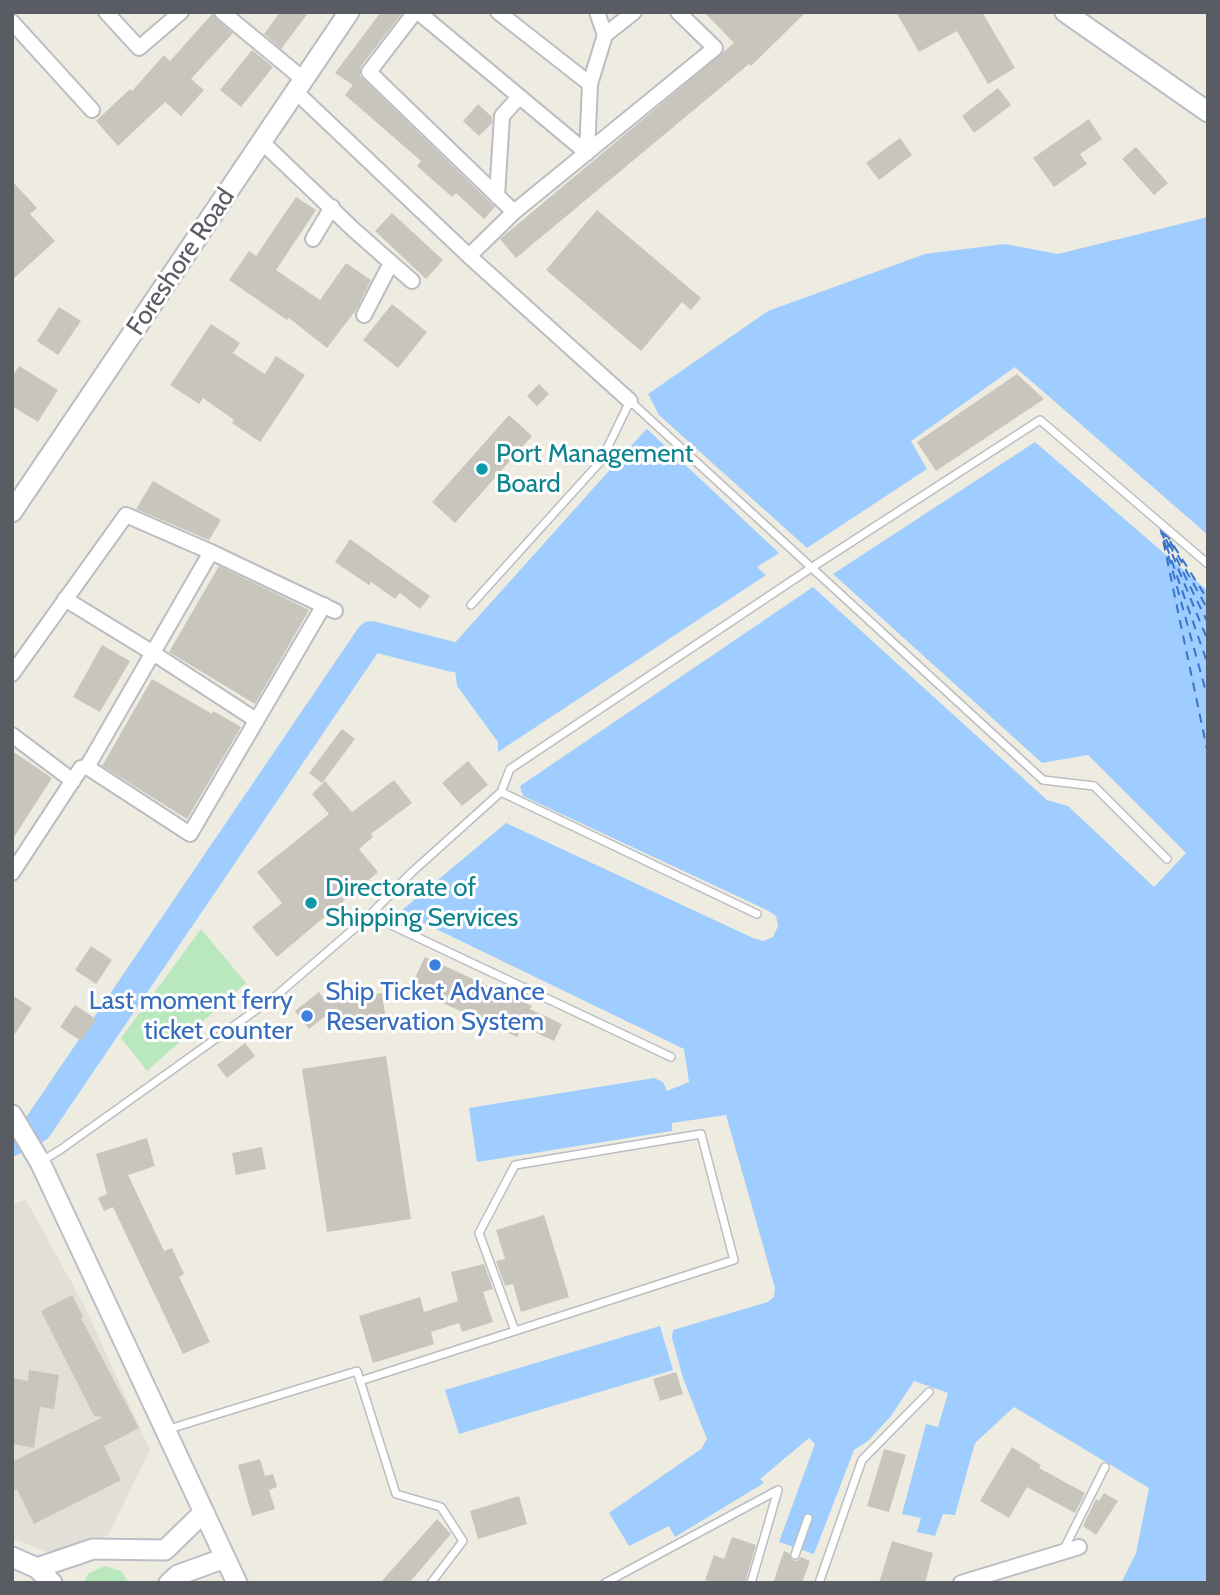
<!DOCTYPE html>
<style>
body{margin:0}
#map{position:relative;width:1220px;height:1595px;overflow:hidden;background:#eeece0;font-family:Cabin,sans-serif}
canvas{display:block}
.frame{position:absolute;inset:0;border:14px solid #595d63;pointer-events:none}
</style>
<div id="map">
<canvas width="1220" height="1595"></canvas>
<div class="frame"></div>
</div>
<script>
const c = document.querySelector('canvas').getContext('2d');
c.lineJoin = 'round';
function fillPath(path, color) {
  c.fillStyle = color;
  c.fill(path, 'evenodd');
}
function toPath(rows) {
  const path = new Path2D();
  for (const r of rows) {
    path.moveTo(r[0], r[1]);
    for (let i = 2; i < r.length; i += 2) path.lineTo(r[i], r[i + 1]);
  }
  return path;
}
function stroke(path, color, width, dash) {
  c.strokeStyle = color;
  c.lineWidth = width;
  c.lineCap = dash ? 'butt' : 'round';
  c.setLineDash(dash || []);
  c.stroke(path);
}
function drawText(font, color, halo, rows, align = 'center') {
  c.font = font + ' Cabin,sans-serif';
  c.lineWidth = 6;
  c.setLineDash([]);
  c.textBaseline = 'middle';
  c.strokeStyle = halo;
  c.fillStyle = color;
  for (const [text, x, y, turn = 0] of rows) {
    c.save();
    c.translate(x, y);
    c.rotate((+turn || 0) * Math.PI / 180);
    c.textAlign = isNaN(turn) ? turn : align;
    if (halo) c.strokeText(text, 0, 0);
    c.fillText(text, 0, 0);
    c.restore();
  }
}
fillPath(toPath([
 [26,1200,84,1305,150,1450,108,1535,50,1553,12,1538,12,1204]
]), '#e1dfd8');
fillPath(toPath([
 [201,929,246,983,147,1071,121,1038],
 [105,1566,121,1571,129,1583,83,1583,89,1573]
]), '#bae8be');
fillPath(toPath([
 [1208,217,1208,1583,1121,1583,1136,1553,1149,1488,1014,1407,975,1443,955,1515,943,1514,935,1536,917,1532,921,1518,902,1514,926,1424,938,1427,948,1393,914,1381,891,1416,868,1441,854,1450,814,1554,779,1542,815,1444,809,1438,760,1479,764,1483,675,1537,669,1526,629,1546,609,1513,701,1449,707,1439,683,1378,672,1338,673,1330,768,1302,774,1297,775,1288,726,1115,672,1123,672,1131,477,1162,469,1108,654,1078,663,1082,667,1091,689,1082,684,1049,405,914,402,910,506,823,523,796,520,786,498,752,498,742,457,686,452,646,659,415,648,394,768,311,925,254,1005,244,1058,254],
 [660,1326,673,1370,459,1434,445,1390]
]), '#9fcdff');
fillPath(toPath([
 [1015,367,1208,535,1208,591,1035,442,833,574,1042,763,1088,755,1186,853,1154,887,1068,806,1047,800,813,587,520,786,498,752,766,575,757,567,779,553,646,428,659,415,807,548,927,469,911,441],
 [523,796,767,910,776,916,778,926,773,937,763,941,753,938,506,823]
]), '#eeece0');
stroke(toPath([
 [12,1141,37,1128,371,636,453,657]
]), '#9fcdff', 30);
stroke(toPath([
 [1160,526,1208,754],
 [1162,529,1208,623],
 [1161,530,1208,665],
 [1165,532,1208,600],
 [1166,539,1208,641],
 [1164,540,1208,699],
 [1170,541,1208,610]
]), '#3874cb', 2, [9, 7]);
fillPath(toPath([
 [280,12,309,12,281,49,264,34],
 [381,12,403,12,361,66,360,76,495,207,484,219,456,193,452,197,417,166,421,161,345,95,353,85,335,73],
 [704,12,806,12,751,66,749,64,516,258,500,239,734,43],
 [896,12,982,12,1015,68,988,84,957,31,919,52],
 [213,13,216,19,233,33,191,79,204,90,181,116,165,102,118,146,96,121,130,89,132,91,164,55,170,61],
 [252,50,273,67,241,107,220,90],
 [998,88,1011,105,974,133,962,116],
 [478,104,492,117,492,123,479,136,463,121],
 [1089,119,1102,139,1080,154,1087,164,1054,187,1033,158],
 [900,138,912,155,879,180,866,163],
 [1136,147,1168,183,1154,195,1122,159],
 [12,181,37,208,30,214,55,241,12,280],
 [296,197,316,210,276,270,320,300,346,263,371,280,356,310,327,348,289,318,287,320,229,280,249,251,256,256],
 [597,210,701,298,691,310,682,302,641,351,546,270],
 [392,213,443,260,426,279,375,231],
 [392,304,427,332,398,368,363,340],
 [59,307,81,321,58,355,37,341],
 [211,324,240,343,233,353,265,374,276,356,305,375,260,442,232,423,234,420,203,398,199,404,170,385],
 [19,366,58,390,38,422,12,406,12,377],
 [1017,374,1044,399,936,471,917,442],
 [539,384,549,394,537,406,527,396],
 [509,415,532,436,455,523,432,502],
 [153,481,221,520,209,540,136,509],
 [350,539,430,596,420,609,400,593,395,599,371,582,369,585,335,562],
 [219,566,309,610,255,704,169,652],
 [102,645,130,661,100,712,73,697],
 [152,679,212,714,213,711,241,727,187,819,102,766],
 [342,729,355,739,322,783,309,773],
 [12,751,52,778,12,840],
 [468,761,488,785,462,806,442,783],
 [394,780,412,803,371,834,373,837,359,849,378,872,277,957,252,927,282,903,257,872,329,814,312,794,325,781,352,812],
 [91,946,112,960,96,984,75,970],
 [425,957,532,1006,530,1009,562,1024,554,1041,522,1026,517,1037,410,988],
 [319,992,325,1000,382,993,385,1014,334,1020,333,1010,309,1029,295,1011],
 [12,995,32,1008,12,1038],
 [75,1005,96,1019,81,1041,60,1027],
 [245,1043,255,1056,227,1078,217,1065],
 [386,1056,411,1219,327,1232,302,1069],
 [147,1138,155,1166,128,1175,164,1251,172,1248,184,1274,179,1277,210,1342,183,1354,113,1207,104,1211,98,1198,107,1194,96,1154],
 [262,1147,266,1169,236,1175,232,1153],
 [544,1215,569,1297,521,1312,513,1284,505,1286,496,1261,505,1259,496,1230],
 [484,1264,493,1289,483,1292,493,1322,462,1332,459,1323,431,1332,434,1344,373,1363,359,1316,420,1297,424,1312,458,1301,451,1272],
 [72,1295,83,1317,81,1318,139,1428,104,1446,121,1480,34,1524,17,1489,12,1492,12,1462,103,1417,94,1416,41,1311],
 [29,1370,59,1375,54,1409,40,1407,34,1448,12,1444,12,1378,28,1381],
 [676,1372,683,1394,660,1401,653,1379],
 [1012,1447,1041,1465,1039,1468,1085,1493,1075,1513,1027,1487,1009,1518,980,1501],
 [884,1449,906,1455,889,1512,867,1506],
 [260,1459,265,1476,273,1474,277,1487,269,1490,275,1509,252,1516,238,1465],
 [1104,1493,1118,1501,1096,1535,1083,1526,1096,1499,1099,1501],
 [519,1496,527,1524,478,1539,470,1511],
 [437,1519,451,1534,409,1583,380,1583],
 [732,1537,756,1545,745,1583,714,1583,705,1580,714,1555,724,1559],
 [892,1541,933,1553,925,1583,879,1583],
 [784,1551,789,1553,792,1560,797,1561,801,1557,810,1561,802,1583,773,1583]
]), '#c8c5bd');
const lane = toPath([
 [471,605,601,461,630,401,1043,780,1094,786,1167,859],
 [501,792,757,914],
 [370,915,671,1057],
 [40,1162,60,1150,277,995,370,915,411,873,501,792,510,769,811,568,1040,420,1208,564],
 [360,1381,515,1331,734,1260,701,1134,515,1165,479,1233,515,1331],
 [166,1430,357,1371,396,1494,441,1507,463,1541,431,1583],
 [1063,1551,1105,1467],
 [795,1555,808,1518],
 [605,1583,778,1490,751,1583],
 [819,1583,862,1460,929,1392]
]);
const street = toPath([
 [106,12,139,48,181,12],
 [222,12,303,79],
 [415,12,369,72,514,212],
 [418,12,587,153],
 [498,12,590,84],
 [12,22,92,110],
 [605,35,634,12],
 [295,91,469,256,630,401],
 [262,142,354,230,412,281],
 [587,153,590,84,605,35,597,12],
 [497,196,502,116,519,97],
 [313,239,332,207],
 [469,256,514,212,715,48,678,12],
 [364,315,391,263],
 [65,599,153,653,256,720],
 [12,674,126,515,211,552,335,611],
 [12,735,73,781],
 [87,767,190,834,324,605],
 [12,873,81,768,87,767,211,552],
 [961,1583,1079,1547]
]);
const secondary = toPath([
 [1065,12,1208,112],
 [12,512,349,12],
 [12,1115,40,1162,237,1583],
 [12,1557,37,1568,52,1583],
 [37,1568,93,1549,165,1550,204,1512],
 [169,1583,178,1575,225,1558]
]);
stroke(lane, '#bbbdc3', 10);
stroke(street, '#bbbdc3', 18);
stroke(secondary, '#bbbec6', 23);
stroke(lane, '#fff', 7);
stroke(street, '#fff', 14);
stroke(secondary, '#fff', 19);
for (const [x, y, r, color] of [
 [482,469,7,"#0f9aa8"],
 [311,903,7,"#0f9aa8"],
 [435,965,7,"#3f7fe0"],
 [307,1016,7,"#3f7fe0"]
]) {
  const dot = new Path2D();
  dot.arc(x, y, r, 0, 2 * Math.PI);
  c.fillStyle = color;
  c.fill(dot);
  stroke(dot, '#fff', 2.5);
}
drawText('26px', '#595d63', '#fff', [
 ["Foreshore Road",181,262,-56]
]);
drawText('26px', '#0d838f', '#fff', [
 ["Port Management",496,454],
 ["Board",496,484],
 ["Directorate of",325,888],
 ["Shipping Services",325,918]
], 'left');
drawText('26px', '#366cbe', '#fff', [
 ["Ship Ticket Advance",435,992],
 ["Reservation System",435,1022],
 ["Last moment ferry",293,1001,"right"],
 ["ticket counter",293,1031,"right"]
]);
</script>
